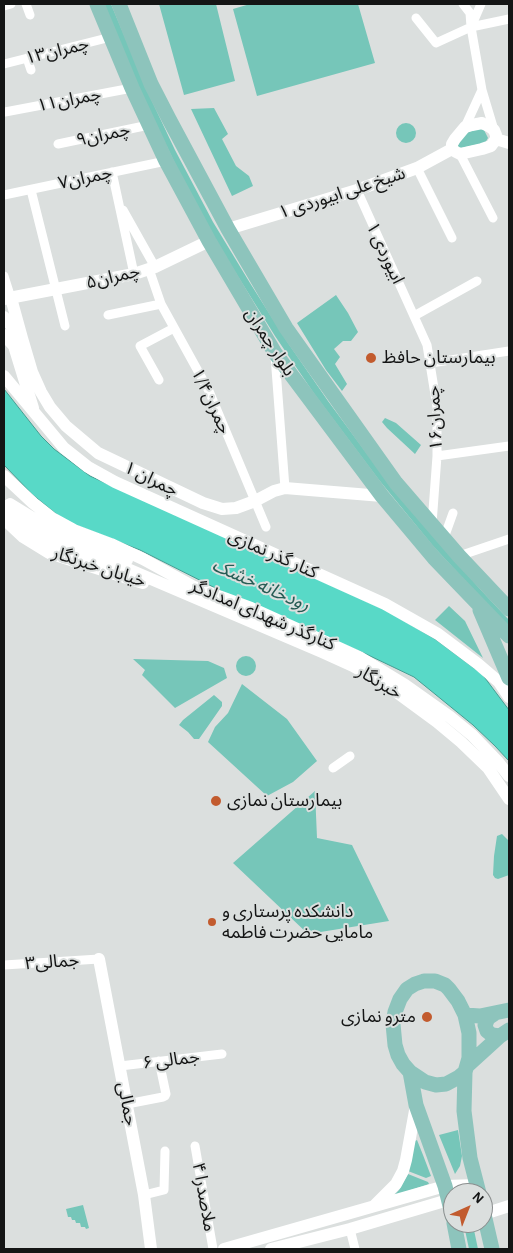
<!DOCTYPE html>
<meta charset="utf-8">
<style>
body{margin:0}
#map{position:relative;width:513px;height:1253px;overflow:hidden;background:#dbdfde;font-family:"Alegreya Sans",sans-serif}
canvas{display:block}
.frame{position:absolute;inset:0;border:5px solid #141515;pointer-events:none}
.north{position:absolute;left:443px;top:1183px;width:50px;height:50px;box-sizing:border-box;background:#dbdfde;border:1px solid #8b8e8e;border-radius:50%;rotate:44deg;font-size:14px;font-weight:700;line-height:20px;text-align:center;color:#141515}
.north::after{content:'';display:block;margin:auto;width:18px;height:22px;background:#c25b2e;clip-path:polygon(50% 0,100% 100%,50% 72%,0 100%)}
</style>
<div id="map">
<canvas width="513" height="1253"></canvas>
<div class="frame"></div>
<div class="north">N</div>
</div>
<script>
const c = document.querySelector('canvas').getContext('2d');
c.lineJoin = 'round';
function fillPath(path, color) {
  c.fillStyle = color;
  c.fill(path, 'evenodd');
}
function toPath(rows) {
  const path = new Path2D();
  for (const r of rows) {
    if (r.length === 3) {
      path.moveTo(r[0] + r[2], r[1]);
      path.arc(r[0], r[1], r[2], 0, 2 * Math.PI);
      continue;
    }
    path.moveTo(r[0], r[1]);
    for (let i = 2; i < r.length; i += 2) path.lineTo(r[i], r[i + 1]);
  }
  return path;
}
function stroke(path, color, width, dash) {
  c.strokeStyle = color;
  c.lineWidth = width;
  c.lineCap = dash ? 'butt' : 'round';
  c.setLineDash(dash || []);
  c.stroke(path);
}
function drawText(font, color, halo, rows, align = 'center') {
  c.font = font + ' "Alegreya Sans","Noto Sans Arabic",sans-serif';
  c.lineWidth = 4;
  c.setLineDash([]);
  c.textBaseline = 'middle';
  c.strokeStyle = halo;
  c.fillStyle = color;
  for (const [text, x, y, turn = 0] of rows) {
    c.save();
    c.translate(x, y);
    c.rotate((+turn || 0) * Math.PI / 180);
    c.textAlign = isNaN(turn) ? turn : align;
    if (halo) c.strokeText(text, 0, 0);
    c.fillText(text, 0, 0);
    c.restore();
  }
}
fillPath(toPath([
 [103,4,111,4,150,97,175,150,213,222,250,283,288,343,328,401,399,497,480,589,509,620,509,628,433,546,379,480,315,395,275,336,224,254,183,180,143,97],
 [159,4,216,4,235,81,184,95],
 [250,4,358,4,375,63,257,96,233,9],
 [214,108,228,134,222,139,236,166,249,176,253,186,232,196,191,109],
 [406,133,10],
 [477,128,484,130,488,138,485,143,456,149,463,135],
 [336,295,348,313,358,332,351,341,343,341,334,349,340,357,335,364,347,384,342,391,326,370,297,323],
 [385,418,396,423,421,445,415,454,387,428,382,422],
 [449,606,465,621,483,658,435,620],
 [246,666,10],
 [133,659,208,661,224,668,227,678,175,708,142,675,145,670],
 [242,684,287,719,317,761,293,782,267,796,208,742,215,727,228,713],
 [214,695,222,702,222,706,199,739,194,739,188,732,179,725,183,720],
 [315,791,317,838,352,845,389,921,308,934,233,863],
 [502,834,509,841,509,875,498,879,495,878,493,875,494,856,497,836],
 [458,1130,462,1156,460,1166,455,1174,439,1135],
 [417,1140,423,1155,431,1176,426,1178,408,1171,415,1141],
 [408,1174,428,1182,429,1184,393,1196,399,1190],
 [83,1205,89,1228,86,1229,85,1227,81,1227,80,1223,76,1223,75,1220,72,1220,71,1217,68,1217,66,1209],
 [465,1230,474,1230,478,1249,469,1249]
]), '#76c6b9');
const water = toPath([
 [4,389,41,436,54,449,90,476,386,610,435,639,482,674,509,710,509,761,495,746,473,725,414,677,366,654,247,604,140,550,65,521,33,495,4,465,4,389]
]);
fillPath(water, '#58d9c7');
stroke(water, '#449e92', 1);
stroke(toPath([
 [26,4,30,15],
 [463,4,470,13,471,27,482,90,494,130],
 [4,6,11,4],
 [416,18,436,43,471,27,509,19],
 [471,27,481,4],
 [27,58,31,70],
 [4,64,111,37],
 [5,112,132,88],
 [465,127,482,90],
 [58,144,149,125],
 [460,154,493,218],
 [417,168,452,238],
 [112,172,134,274],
 [31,190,65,326],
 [357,190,427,345,437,407,437,456,432,524],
 [4,195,166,161],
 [123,210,155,267],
 [149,269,161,304,209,391,266,527],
 [4,276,11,298],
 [108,315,161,304],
 [414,316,477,281],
 [275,356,285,488],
 [431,363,509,351],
 [159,380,140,346,174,328],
 [437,456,509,446],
 [444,538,453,513],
 [459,556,509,539],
 [333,768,350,756],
 [4,965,99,959],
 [120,1066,222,1054],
 [127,1104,163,1097,165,1096,166,1094,159,1061],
 [195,1146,213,1249],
 [144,1195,164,1190,165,1151],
 [350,1229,355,1249]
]), '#fff', 9);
stroke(toPath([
 [482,123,490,127,494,130,496,135,496,139,491,146,482,149,460,154,456,152,452,149,452,144,455,139,465,127,472,125,482,123],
 [496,139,509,143],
 [228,229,357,190,417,168,452,149],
 [11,298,22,338,32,372,41,392,50,407,66,426,98,453,203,503,222,509,236,508,255,501,274,491,285,488,382,496],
 [4,299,134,274,155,267,209,241],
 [4,317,18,334],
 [4,335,14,346,33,408],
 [4,376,64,448,88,467,115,482,385,604,438,634,478,664,499,682,509,697],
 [4,476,33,503,52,518,74,530,111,544,143,559,194,587,251,608,359,657,405,685,450,717,472,735,498,762,509,776],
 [10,504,41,523,64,535,127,560],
 [4,506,9,512,29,528,56,544,130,570,322,652,353,666,388,686,437,722,461,742,488,768,509,799],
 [4,519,23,537,49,553,143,583],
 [99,959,144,1195,151,1249],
 [375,1205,396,1184,403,1171,406,1160,416,1105],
 [484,1214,509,1206],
 [224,1249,445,1186,477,1185],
 [271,1249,350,1229,448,1200,453,1197]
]), '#fff', 12);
stroke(toPath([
 [97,4,132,88,166,161,209,241,275,353,382,496,434,558,509,636],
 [119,4,151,84,169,119,228,229,286,328,396,483,459,556,509,609],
 [480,610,509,678],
 [424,981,435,981,445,985,449,989,458,1001,465,1015,469,1033,469,1058,465,1072,459,1077,446,1084,436,1085,425,1082,410,1072,403,1064,398,1055,395,1045,393,1024,395,1012,400,999,407,989,415,984,424,981],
 [494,1014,488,1018,485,1025,487,1031,492,1035,500,1036],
 [465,1015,480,1016,509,1010],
 [467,1066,500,1036,509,1030],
 [410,1072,416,1105,445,1186,453,1218],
 [465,1072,464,1111,470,1158,479,1193],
 [483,1210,492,1249],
 [454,1223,459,1249]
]), '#8dc4bc', 15);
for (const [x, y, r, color] of [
 [371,358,6,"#c25b2e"],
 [216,801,6,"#c25b2e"],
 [212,922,5,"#c25b2e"],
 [427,1017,6,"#c25b2e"]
]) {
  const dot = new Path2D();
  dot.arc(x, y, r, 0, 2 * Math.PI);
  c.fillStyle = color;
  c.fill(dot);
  stroke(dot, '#dbdfde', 2);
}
drawText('18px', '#141515', '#dbdfde', [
 ["چمران۱۳",57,51,-14],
 ["چمران۱۱",69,100,-11],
 ["چمران۹",103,135,-12],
 ["چمران۷",85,178,-12],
 ["شیخ علی ابیوردی ۱",342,193,-18],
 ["۱ ابیوردی",385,253,65],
 ["چمران۵",113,277,-13],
 ["بلوار چمران",270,342,57],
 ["چمران۱/۴",211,401,65],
 ["چمران۱۶",435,418,-93],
 ["چمران ۱",151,479,26],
 ["کنار گذر نمازی",273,554,24],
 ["خیابان خبرنگار",99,567,18],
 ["کنارگذر شهدای امدادگر",263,615,23],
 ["خبرنگار",379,682,31],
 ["جمالی۳",52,962,-4],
 ["۶ جمالی",171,1060,-7],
 ["جمالی",127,1104,79],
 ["۴ ملاصدرا",204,1197,80]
]);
drawText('18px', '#141515', '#dbdfde', [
 ["بیمارستان حافظ",382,358],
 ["بیمارستان نمازی",227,801],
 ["دانشکده پرستاری و",222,912],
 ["مامایی حضرت فاطمه",222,933],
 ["مترو نمازی",416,1017,"right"]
], 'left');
drawText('italic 19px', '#265c54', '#dbdfde', [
 ["رودخانه خشک",261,585,24]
]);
</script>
